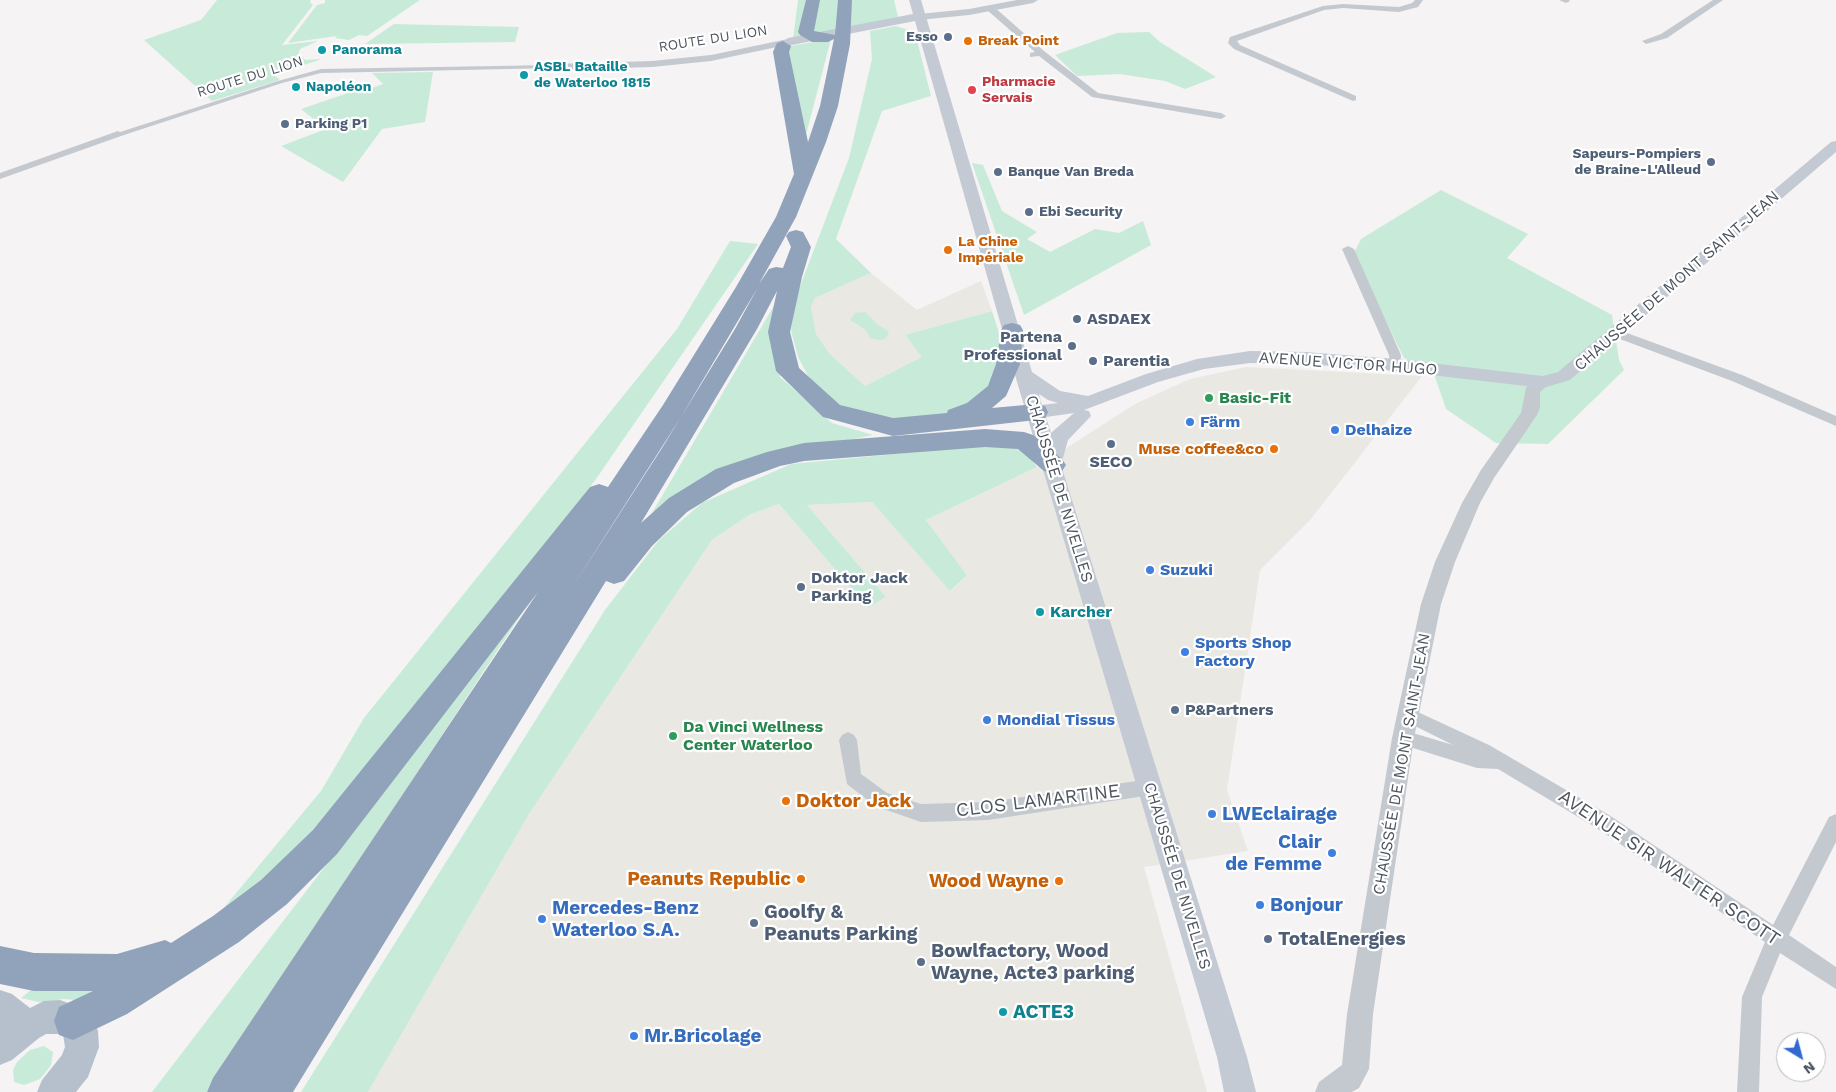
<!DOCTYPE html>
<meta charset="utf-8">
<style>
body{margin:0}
#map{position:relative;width:1836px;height:1092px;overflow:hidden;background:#f5f3f3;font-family:"Work Sans",sans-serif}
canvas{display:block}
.north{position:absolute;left:1776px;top:1032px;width:50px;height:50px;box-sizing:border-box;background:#fff;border:1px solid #b8bbbf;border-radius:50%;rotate:143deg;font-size:14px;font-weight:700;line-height:20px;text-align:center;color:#4d545e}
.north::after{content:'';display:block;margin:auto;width:18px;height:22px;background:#3269cf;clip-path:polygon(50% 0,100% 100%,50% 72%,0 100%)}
</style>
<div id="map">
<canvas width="1836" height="1092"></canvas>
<div class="north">N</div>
</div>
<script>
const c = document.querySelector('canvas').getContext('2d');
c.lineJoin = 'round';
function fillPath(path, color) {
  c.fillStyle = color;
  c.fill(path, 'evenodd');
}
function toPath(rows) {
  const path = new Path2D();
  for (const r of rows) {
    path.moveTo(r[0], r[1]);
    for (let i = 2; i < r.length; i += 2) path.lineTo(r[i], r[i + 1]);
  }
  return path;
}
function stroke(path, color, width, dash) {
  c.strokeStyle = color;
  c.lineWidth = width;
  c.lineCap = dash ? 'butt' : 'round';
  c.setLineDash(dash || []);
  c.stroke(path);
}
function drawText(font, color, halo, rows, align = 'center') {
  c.font = font + ' "Work Sans",sans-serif';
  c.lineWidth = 4.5;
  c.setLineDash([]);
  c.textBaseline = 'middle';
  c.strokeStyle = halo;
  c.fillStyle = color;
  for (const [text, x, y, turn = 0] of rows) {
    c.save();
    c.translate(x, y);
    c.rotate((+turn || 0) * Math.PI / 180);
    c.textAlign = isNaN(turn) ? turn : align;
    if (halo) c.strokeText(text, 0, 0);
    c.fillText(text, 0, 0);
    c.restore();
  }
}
fillPath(toPath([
 [871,273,917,310,981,281,992,311,905,335,923,357,865,386,829,353,816,335,811,307,815,298],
 [1246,367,1422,376,1311,519,1260,570,1227,790,1248,851,1144,867,1207,1092,368,1092,529,814,712,540,749,515,779,504,868,608,886,597,807,505,872,502,951,591,967,575,926,520,1037,467,1135,404,1190,379]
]), '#eae8e2');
fillPath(toPath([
 [217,0,311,0,310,2,313,5,282,45,318,41,300,49,298,55,306,60,322,59,274,75,280,80,212,101,144,40,201,20],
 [325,0,420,0,367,36,359,35,349,40,335,38,337,36,288,43,317,5,325,3],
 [798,0,894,0,898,17,793,39],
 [394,24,519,27,515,42,365,44],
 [896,26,915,32,931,96,882,111,836,239,871,273,815,298,811,307,816,334,829,353,865,386,922,357,905,335,992,311,999,333,1002,371,995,389,954,414,879,419,840,405,813,385,798,357,791,330,794,302,849,158,872,59,870,31],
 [1149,32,1160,42,1216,77,1185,89,1165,81,1120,74,1077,76,1055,55,1117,33],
 [831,39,803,146,785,47],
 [433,72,425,122,382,129,343,182,281,146,326,129,301,109,354,91,358,93,383,84,372,73],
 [972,163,983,165,1002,211,1037,232,1027,239,1050,252,1095,229,1119,233,1143,221,1151,245,1024,315],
 [1441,190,1528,234,1507,258,1612,315,1619,360,1624,370,1548,444,1496,443,1446,409,1434,374,1404,358,1353,255,1361,239],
 [730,241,758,244,596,479,308,849,207,928,321,791,364,718,677,329],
 [775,304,780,377,832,423,873,435,751,460,649,518],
 [865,312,878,325,887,330,889,333,885,339,879,340,870,338,866,330,850,320,855,313],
 [1000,444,1026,452,1037,467,926,520,967,575,950,591,872,502,807,505,886,597,868,608,779,504,749,515,712,540,529,814,368,1092,301,1092,605,610,659,540,702,503,791,464],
 [538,589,207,1092,152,1092],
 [32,989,105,990,75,1000,63,999,43,1003,21,998],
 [44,1046,53,1052,51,1065,46,1072,40,1079,24,1085,14,1082,13,1070,17,1062,30,1050]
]), '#c8ebd9');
fillPath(toPath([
 [553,65,556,67,555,68,321,73,282,83,121,136,114,134,278,81,321,69,553,65]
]), '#c3c9cf');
fillPath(toPath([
 [1415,0,1423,0,1418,7,1399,12,1343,8,1324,10,1237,41,1240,45,1356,96,1356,100,1353,101,1234,49,1228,43,1230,37,1323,6,1343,4,1399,7,1412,3,1415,0],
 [1559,0,1569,0,1570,1,1566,3,1559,0],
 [1713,0,1723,0,1667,38,1646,44,1642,41,1661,34,1713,0],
 [987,6,993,6,1044,51,1098,93,1221,113,1226,116,1221,119,1092,97,1039,56,1030,57,1030,53,1035,52,987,10,987,6],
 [788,39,792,42,791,44,711,61,652,67,553,70,549,67,553,64,652,61,711,55,788,39],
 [118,131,123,134,121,136,0,179,0,173,118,131],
 [1348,246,1354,249,1401,355,1400,368,1396,369,1390,365,1389,355,1342,249,1348,246],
 [1616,329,1742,375,1836,416,1836,426,1732,381,1612,336,1610,333,1612,330,1616,329],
 [1407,707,1489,745,1609,815,1773,925,1829,817,1836,814,1836,842,1789,935,1836,967,1836,989,1780,953,1762,997,1759,1092,1737,1092,1742,997,1765,942,1595,827,1498,769,1477,768,1397,743,1394,738,1397,733,1403,730,1453,745,1401,719,1398,714,1401,709,1407,707],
 [848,732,854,735,857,740,861,774,887,793,921,804,988,802,1151,779,1157,781,1160,787,1157,793,1151,795,988,820,921,822,875,806,847,784,839,740,842,735,848,732]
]), '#c3c9cf');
fillPath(toPath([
 [1017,0,1038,0,1033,3,969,15,919,20,914,17,919,14,969,9,1017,0],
 [1543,377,1549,378,1551,382,1540,392,1540,408,1537,415,1494,478,1480,503,1455,562,1441,604,1414,738,1373,1014,1369,1069,1359,1088,1352,1092,1315,1092,1319,1082,1342,1065,1347,1014,1392,738,1421,604,1435,562,1462,503,1481,470,1521,413,1526,388,1530,382,1543,377]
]), '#c3c9cf');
fillPath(toPath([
 [909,0,921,0,1032,372,1060,391,1088,396,1146,374,1197,359,1250,351,1305,352,1396,359,1543,376,1558,372,1831,142,1836,141,1836,152,1570,380,1543,388,1396,371,1305,364,1250,363,1204,369,1158,382,1084,410,1089,411,1091,416,1068,440,1061,465,1247,1057,1256,1092,1224,1092,1217,1057,1015,375,915,21,792,45,783,50,777,46,788,38,913,14,909,0],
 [1039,394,1048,400,1058,403,1042,405,1039,394],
 [1074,413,1052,432,1051,433,1046,417,1074,413]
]), '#c3cad3');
fillPath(toPath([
 [0,990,12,994,30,1008,44,1001,60,1000,85,1009,93,1019,98,1031,99,1047,88,1077,76,1092,37,1092,42,1080,62,1055,65,1047,63,1034,46,1034,39,1038,12,1060,0,1065,0,990]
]), '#b6c0cd');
fillPath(toPath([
 [806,0,820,0,814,31,835,35,838,0,852,0,850,44,838,106,826,142,796,217,759,284,769,269,776,267,783,268,791,247,786,236,789,232,796,230,803,232,811,247,802,277,790,332,799,368,840,405,893,418,947,413,948,410,967,403,988,386,996,364,1001,330,1004,325,1012,323,1020,325,1023,330,1020,364,1006,396,992,408,1036,404,1045,406,1048,412,1045,418,1036,420,893,436,823,417,776,371,768,332,777,291,757,329,641,523,669,498,716,469,767,452,804,443,985,429,1024,432,1033,435,1062,459,1066,465,1062,471,1053,474,1044,471,1018,449,985,447,804,461,780,466,734,483,687,512,652,546,624,581,614,584,606,581,293,1092,207,1092,213,1078,538,592,337,854,287,904,239,942,127,1014,73,1040,59,1035,54,1021,59,1007,93,991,34,991,0,984,0,946,34,953,117,954,165,940,171,943,213,916,261,880,313,830,590,487,599,484,608,487,663,405,736,287,776,217,794,174,773,52,777,43,783,41,791,46,789,52,808,142,820,106,834,39,828,42,812,42,800,35,798,32,806,0],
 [758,287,735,329,662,448,568,594,681,417,758,287]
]), '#91a2bb');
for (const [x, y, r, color] of [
 [948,37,5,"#5c6f8a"],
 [968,41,5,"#e8710a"],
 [322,50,5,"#0f9aa8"],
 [524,75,5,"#0f9aa8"],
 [296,87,5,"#0f9aa8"],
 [972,90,5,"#e0444e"],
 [285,124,5,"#5c6f8a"],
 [1711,162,5,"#5c6f8a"],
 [998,172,5,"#5c6f8a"],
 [1029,212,5,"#5c6f8a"],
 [948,250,5,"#e8710a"],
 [1077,319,5,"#5c6f8a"],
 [1072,346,5,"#5c6f8a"],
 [1093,361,5,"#5c6f8a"],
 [1209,398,5,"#2e9e5b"],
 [1190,422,5,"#3f7fe0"],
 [1335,430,5,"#3f7fe0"],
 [1111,444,5,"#5c6f8a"],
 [1274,449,5,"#e8710a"],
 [1150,570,5,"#3f7fe0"],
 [801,587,5,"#5c6f8a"],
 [1040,612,5,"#0f9aa8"],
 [1185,652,5,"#3f7fe0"],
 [1175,710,5,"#5c6f8a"],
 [987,720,5,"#3f7fe0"],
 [673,736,5,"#2e9e5b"],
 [786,801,5,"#e8710a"],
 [1212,814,5,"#3f7fe0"],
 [1332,853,5,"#3f7fe0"],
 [801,879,5,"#e8710a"],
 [1059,881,5,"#e8710a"],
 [1260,905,5,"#3f7fe0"],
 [542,919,5,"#3f7fe0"],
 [754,923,5,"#5c6f8a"],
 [1268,939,5,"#5c6f8a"],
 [921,962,5,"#5c6f8a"],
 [1003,1012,5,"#0f9aa8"],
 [634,1036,5,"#3f7fe0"]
]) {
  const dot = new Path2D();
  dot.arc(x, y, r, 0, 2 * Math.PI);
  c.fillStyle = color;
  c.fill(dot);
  stroke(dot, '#fff', 2);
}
drawText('bold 14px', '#4e5e75', '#fff', [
 ["Esso",938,37,"right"],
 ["Parking P1",295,124],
 ["Sapeurs-Pompiers",1701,154,"right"],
 ["de Braine-L'Alleud",1701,170,"right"],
 ["Banque Van Breda",1008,172],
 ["Ebi Security",1039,212]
], 'left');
drawText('14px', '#4d545e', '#fff', [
 ["ROUTE DU LION",713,39,-9],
 ["ROUTE DU LION",250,77,-17]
]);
drawText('bold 14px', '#c56008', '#fff', [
 ["Break Point",978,41],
 ["La Chine",958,242],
 ["Impériale",958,258]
], 'left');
drawText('bold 14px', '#0d838f', '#fff', [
 ["Panorama",332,50],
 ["ASBL Bataille",534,67],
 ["de Waterloo 1815",534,83],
 ["Napoléon",306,87]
], 'left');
drawText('bold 14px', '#be3a42', '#fff', [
 ["Pharmacie",982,82],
 ["Servais",982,98]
], 'left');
drawText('16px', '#4d545e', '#fff', [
 ["CHAUSSÉE DE MONT SAINT-JEAN",1677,281,-41],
 ["AVENUE VICTOR HUGO",1348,364,4],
 ["CHAUSSÉE DE NIVELLES",1059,489,73],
 ["CHAUSSÉE DE MONT SAINT-JEAN",1402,764,-80],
 ["CHAUSSÉE DE NIVELLES",1177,876,73]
]);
drawText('bold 16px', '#4e5e75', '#fff', [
 ["ASDAEX",1087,319],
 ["Partena",1062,337,"right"],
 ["Professional",1062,355,"right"],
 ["Parentia",1103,361],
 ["SECO",1111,462,"center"],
 ["Doktor Jack",811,578],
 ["Parking",811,596],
 ["P&Partners",1185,710]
], 'left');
drawText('bold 16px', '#27864d', '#fff', [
 ["Basic-Fit",1219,398],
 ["Da Vinci Wellness",683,727],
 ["Center Waterloo",683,745]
], 'left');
drawText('bold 16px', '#366cbe', '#fff', [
 ["Färm",1200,422],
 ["Delhaize",1345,430],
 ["Suzuki",1160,570],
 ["Sports Shop",1195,643],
 ["Factory",1195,661],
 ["Mondial Tissus",997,720]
], 'left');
drawText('bold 16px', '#c56008', '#fff', [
 ["Muse coffee&co",1264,449]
], 'right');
drawText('bold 16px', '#0d838f', '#fff', [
 ["Karcher",1050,612]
], 'left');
drawText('bold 19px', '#c56008', '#fff', [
 ["Doktor Jack",796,801,"left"],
 ["Peanuts Republic",791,879],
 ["Wood Wayne",1049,881]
], 'right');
drawText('19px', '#4d545e', '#fff', [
 ["CLOS LAMARTINE",1038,801,-7],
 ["AVENUE SIR WALTER SCOTT",1669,868,34]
]);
drawText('bold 19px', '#366cbe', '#fff', [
 ["LWEclairage",1222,814],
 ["Clair",1322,842,"right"],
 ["de Femme",1322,864,"right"],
 ["Bonjour",1270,905],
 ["Mercedes-Benz",552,908],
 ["Waterloo S.A.",552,930],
 ["Mr.Bricolage",644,1036]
], 'left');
drawText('bold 19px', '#4e5e75', '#fff', [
 ["Goolfy &",764,912],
 ["Peanuts Parking",764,934],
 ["TotalEnergies",1278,939],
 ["Bowlfactory, Wood",931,951],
 ["Wayne, Acte3 parking",931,973]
], 'left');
drawText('bold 19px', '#0d838f', '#fff', [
 ["ACTE3",1013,1012]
], 'left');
</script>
